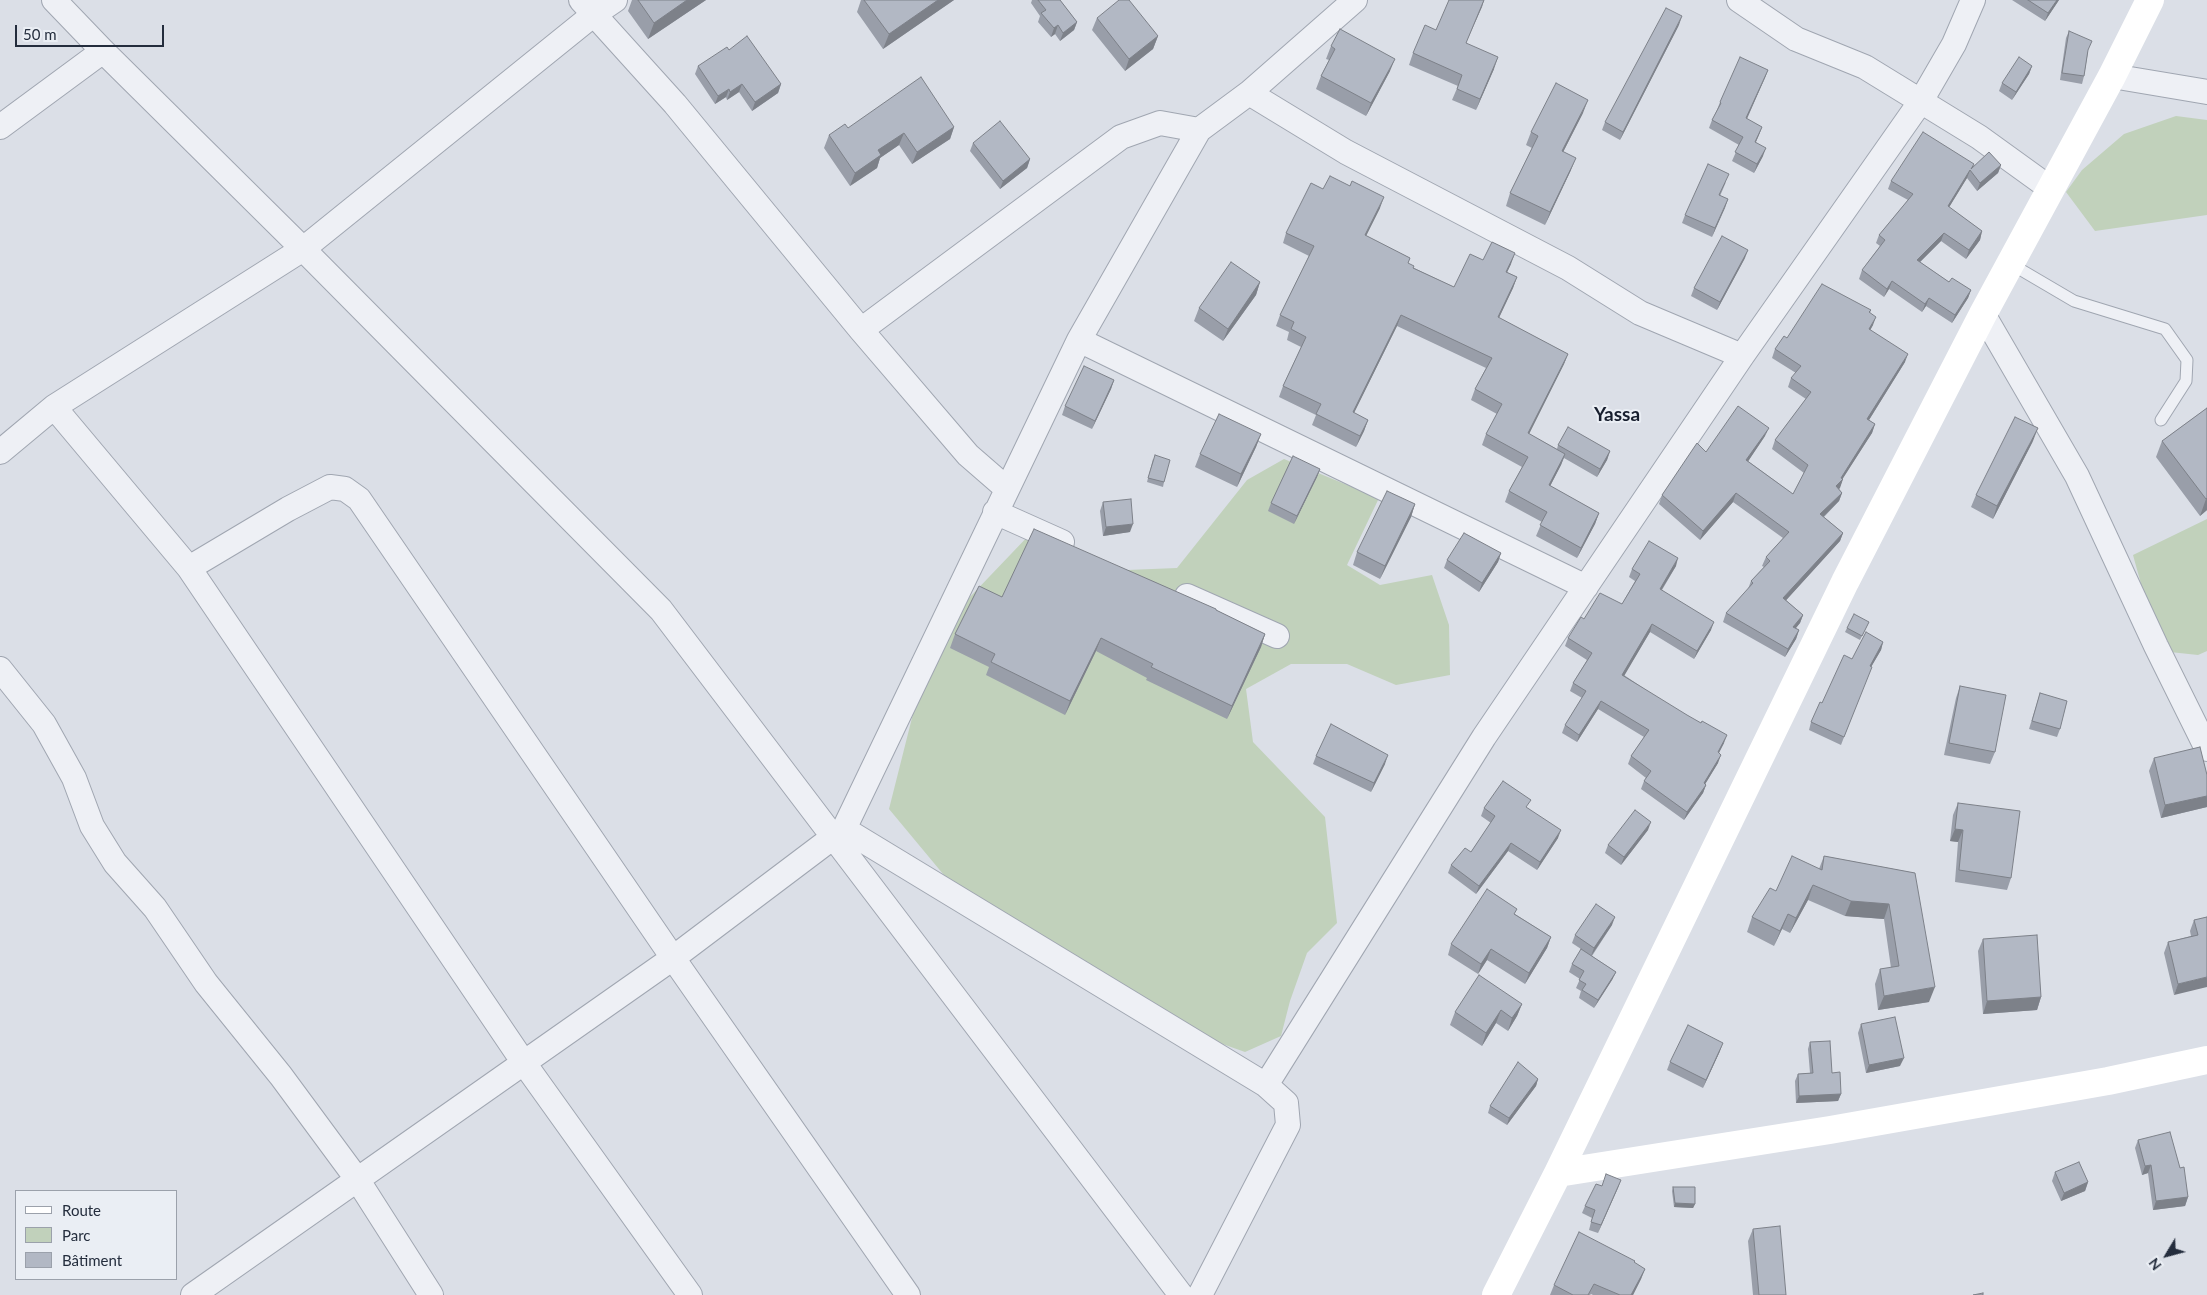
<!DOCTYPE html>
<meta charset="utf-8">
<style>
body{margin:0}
#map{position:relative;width:2207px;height:1295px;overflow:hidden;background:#dbdfe7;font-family:Lato,sans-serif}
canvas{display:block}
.legend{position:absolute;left:15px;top:1190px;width:162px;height:90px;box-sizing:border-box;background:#eaeef4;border:1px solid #9ba1ab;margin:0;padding:6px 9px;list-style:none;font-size:15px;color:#242d3d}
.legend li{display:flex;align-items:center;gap:10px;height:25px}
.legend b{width:25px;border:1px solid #9ba1ab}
.north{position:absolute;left:2142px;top:1230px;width:50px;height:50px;-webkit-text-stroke:4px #eaeef4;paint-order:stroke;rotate:233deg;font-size:14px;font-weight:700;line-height:20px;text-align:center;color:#242d3d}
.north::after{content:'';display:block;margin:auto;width:18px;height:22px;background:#242d3d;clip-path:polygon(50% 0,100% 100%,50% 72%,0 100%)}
.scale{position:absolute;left:15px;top:25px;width:149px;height:22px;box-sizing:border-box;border:2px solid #242d3d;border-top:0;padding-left:6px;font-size:15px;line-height:18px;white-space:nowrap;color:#242d3d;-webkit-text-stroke:4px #eaeef4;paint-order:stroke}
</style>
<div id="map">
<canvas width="2207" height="1295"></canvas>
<ul class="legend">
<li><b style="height:6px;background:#fff"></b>Route</li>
<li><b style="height:14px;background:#c1d1bb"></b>Parc</li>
<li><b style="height:14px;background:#b2b8c4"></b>Bâtiment</li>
</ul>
<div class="north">N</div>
<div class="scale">50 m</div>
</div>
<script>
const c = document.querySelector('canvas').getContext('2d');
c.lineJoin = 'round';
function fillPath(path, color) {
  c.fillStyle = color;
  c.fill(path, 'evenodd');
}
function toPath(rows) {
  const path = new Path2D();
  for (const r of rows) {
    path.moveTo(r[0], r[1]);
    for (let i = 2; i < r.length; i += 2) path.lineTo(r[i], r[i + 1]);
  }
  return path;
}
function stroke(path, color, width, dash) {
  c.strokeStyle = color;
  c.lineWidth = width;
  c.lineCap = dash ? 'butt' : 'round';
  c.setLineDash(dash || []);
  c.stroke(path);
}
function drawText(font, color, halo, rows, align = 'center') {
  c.font = font + ' Lato,sans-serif';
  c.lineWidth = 4;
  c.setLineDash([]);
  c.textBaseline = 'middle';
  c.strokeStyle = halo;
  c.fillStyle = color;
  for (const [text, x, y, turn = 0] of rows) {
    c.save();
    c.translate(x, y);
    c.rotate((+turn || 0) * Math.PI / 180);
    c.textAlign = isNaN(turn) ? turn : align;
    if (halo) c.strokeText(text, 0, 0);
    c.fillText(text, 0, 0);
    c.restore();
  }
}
fillPath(toPath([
 [2176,116,2207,120,2207,215,2095,231,2066,192,2082,170,2124,134],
 [1284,459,1379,498,1347,565,1380,585,1432,575,1449,625,1450,675,1396,685,1347,664,1291,664,1246,689,1253,742,1325,817,1337,923,1307,953,1290,1001,1281,1036,1245,1052,1183,1030,958,892,889,809,915,706,968,599,1032,532,1127,570,1177,568,1247,480],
 [2207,519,2207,651,2198,655,2170,652,2146,602,2133,555]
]), '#c1d1bb');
const service = toPath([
 [2011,264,2074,301,2165,329,2187,360,2186,381,2161,420]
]);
const minor = toPath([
 [54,0,103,51,303,249,661,610,1181,1295],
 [581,0,675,104,861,330,968,455,1006,488],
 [1739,0,1796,39,1865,67,1979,137,2051,189],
 [2112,76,2207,92],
 [1249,93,1355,0],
 [0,127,103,51],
 [1983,314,2077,476,2156,646,2207,749],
 [861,330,1121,137,1160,123,1199,130],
 [1079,340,1586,587],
 [54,407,189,568,524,1063,690,1295],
 [0,452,54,407,303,249,593,15,615,0],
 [995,512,1062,542],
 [189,568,288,509,330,487,345,489,359,499,673,958,908,1295],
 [1187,596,1277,636],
 [0,669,44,724,74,778,92,826,115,863,155,908,206,983,281,1076,357,1179,431,1295],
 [844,829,1266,1085,1286,1103,1288,1125,1200,1295],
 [1266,1085,1484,737,1742,356,1921,101,1954,44,1973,0],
 [193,1295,673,958,844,829,1079,340,1199,130,1249,93,1346,152,1568,268,1640,313,1742,356]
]);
stroke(service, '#a0a6b1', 13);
stroke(minor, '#a0a6b1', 26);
stroke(service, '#eef0f5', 11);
stroke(minor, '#eef0f5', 24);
stroke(toPath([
 [1558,1173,1830,1130,2108,1081,2207,1060],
 [1496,1295,1558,1173,1845,582,1983,314,2112,76,2150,0]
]), '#fff', 28);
fillPath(toPath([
 [632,0,706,0,648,39,628,11],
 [861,0,954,0,883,49,857,12],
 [1032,0,1060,0,1077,22,1074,30,1060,41,1055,34,1051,37,1038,22,1040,16,1031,3],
 [1484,0,1466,43,1494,69,1476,110,1452,100,1458,86,1409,65,1413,53,1436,30],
 [2012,0,2059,0,2045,21],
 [1097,18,1158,36,1153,49,1125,71,1092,30],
 [1679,25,1620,140,1602,130,1605,122],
 [2069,31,2088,52,2084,76,2082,84,2060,80,2066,38],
 [1331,46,1390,71,1366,116,1316,89,1321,76,1329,60,1326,59],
 [729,50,781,84,778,93,752,111,739,92,727,100,726,97,715,104,695,74,698,66],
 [2032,66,2029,74,2012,100,1999,91,2002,83],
 [1768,70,1747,119,1762,127,1756,142,1763,156,1754,173,1732,161,1739,145,1709,128,1712,120,1717,110,1720,102],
 [1583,113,1563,152,1571,170,1545,225,1506,206,1510,193,1532,148,1526,145,1531,132],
 [954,127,950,139,912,164,899,145,880,158,877,168,850,186,824,148,829,135,848,128],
 [973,143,1030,159,1027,168,1000,189,970,151],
 [1974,164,1973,167,2001,165,1998,173,1977,191,1967,178,1949,207,1982,231,1980,240,1966,259,1941,241,1920,262,1949,282,1971,290,1968,298,1952,323,1926,306,1922,312,1889,289,1884,297,1859,279,1862,270,1880,246,1876,243,1879,235,1908,200,1888,189,1891,181],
 [1726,182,1720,196,1728,199,1712,237,1682,223,1685,215],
 [1323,189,1380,208,1366,236,1410,258,1408,263,1414,268,1454,287,1483,260,1511,264,1507,272,1517,277,1513,288,1499,318,1568,354,1564,364,1529,434,1557,449,1558,445,1610,451,1607,460,1597,477,1564,458,1561,465,1550,486,1599,513,1595,524,1577,558,1536,536,1542,522,1505,502,1509,491,1522,467,1482,445,1486,434,1497,414,1471,400,1475,389,1486,368,1397,326,1354,413,1368,420,1364,431,1356,447,1312,425,1316,415,1279,397,1283,386,1301,347,1287,340,1289,332,1276,326,1280,315,1309,256,1283,243,1286,233],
 [1745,258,1717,310,1691,296,1694,288],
 [1260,282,1256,295,1223,341,1194,321,1199,308],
 [1871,310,1870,313,1873,325,1870,330,1905,362,1869,420,1875,424,1872,433,1842,479,1843,479,1839,489,1842,493,1839,501,1824,517,1843,533,1840,541,1786,600,1803,615,1800,623,1796,628,1799,630,1796,639,1785,657,1723,622,1726,613,1748,589,1751,581,1764,567,1762,566,1766,557,1783,538,1733,502,1700,540,1659,504,1662,495,1706,452,1765,436,1748,461,1793,494,1804,473,1772,449,1775,440,1806,399,1788,387,1791,378,1796,373,1772,358,1775,349,1787,338],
 [1114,380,1111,389,1092,429,1062,415,1065,406],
 [2207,408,2207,510,2200,516,2156,457,2162,441],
 [1261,434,1256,447,1237,487,1195,467,1200,454],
 [2033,441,1993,519,1971,507,1976,495],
 [1153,459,1164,482,1163,487,1147,482],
 [1320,469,1317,477,1294,524,1268,511,1271,503],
 [1103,502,1130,532,1103,536,1100,511],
 [1415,504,1411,517,1380,579,1353,565,1357,552],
 [1501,553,1498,562,1479,592,1444,568,1447,560],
 [1676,566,1662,590,1711,630,1694,659,1650,632,1624,675,1724,743,1719,753,1718,763,1705,784,1706,785,1703,793,1684,820,1641,789,1644,781,1646,778,1628,764,1631,756,1644,737,1598,709,1577,742,1562,733,1565,725,1582,698,1570,691,1573,683,1587,660,1565,646,1568,638,1584,619,1622,604,1635,581,1629,577,1632,569],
 [1002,597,1216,610,1265,634,1261,647,1227,719,1146,680,1147,678,1096,651,1065,715,986,675,989,667,950,648,955,634],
 [1869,622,1860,640,1845,632,1847,628],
 [1883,642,1881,650,1871,667,1841,745,1809,730,1811,722,1822,703,1852,659],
 [1960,686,1995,752,1990,764,1944,755,1956,698],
 [2040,693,2060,729,2057,737,2029,729],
 [1316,756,1385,764,1371,792,1313,764],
 [2154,758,2207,775,2207,807,2161,818,2149,771],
 [1958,803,2011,878,2007,890,1955,882,1958,842,1950,841,1953,815],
 [1484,808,1528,808,1558,838,1537,870,1508,851,1476,894,1448,873,1451,865,1471,852,1491,823,1481,816],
 [1648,830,1621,865,1605,853,1608,845],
 [1824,856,1915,873,1929,1002,1878,1010,1875,984,1880,969,1891,968,1884,919,1845,916,1808,900,1790,933,1782,929,1774,946,1747,932,1752,917,1776,891,1819,869],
 [1515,914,1551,937,1547,948,1525,984,1487,960,1478,974,1448,955,1451,944],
 [2207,917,2174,995,2164,953,2168,942,2191,936,2190,931,2194,920],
 [1612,925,1592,956,1616,972,1612,980,1594,1008,1579,998,1581,991,1576,988,1580,979,1569,972,1572,964,1581,949,1572,943,1575,935],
 [1983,939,2041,997,2037,1010,1983,1014,1978,951],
 [1522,1004,1517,1016,1508,1031,1496,1023,1482,1046,1450,1025,1455,1012],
 [1861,1024,1900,1066,1866,1073,1858,1033],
 [1810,1042,1832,1073,1841,1094,1838,1101,1796,1103,1795,1081,1798,1074,1810,1073,1808,1049],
 [1720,1051,1703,1088,1667,1070,1670,1062],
 [1538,1079,1536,1086,1507,1125,1488,1113,1490,1106],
 [2138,1140,2188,1197,2185,1206,2153,1210,2148,1173,2142,1175,2135,1148],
 [2055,1172,2088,1182,2085,1191,2061,1201,2052,1181],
 [1621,1180,1598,1233,1589,1230,1592,1218,1582,1213,1585,1206,1602,1186],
 [1673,1187,1695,1204,1693,1208,1674,1207,1672,1191],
 [1753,1229,1786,1295,1753,1295,1748,1241],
 [1634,1263,1645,1269,1641,1279,1633,1295,1593,1295,1591,1294,1590,1295,1550,1295,1554,1285]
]), '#999ea9');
fillPath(toPath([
 [687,0,706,0,648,39,654,23],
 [938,0,954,0,883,49,889,34],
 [1484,0,1482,7,1461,54,1466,43],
 [2057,0,2059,0,2045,21,2048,13],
 [1682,16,1679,25,1620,140,1623,132],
 [1077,22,1074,30,1060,41,1063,33],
 [1058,25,1055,34,1051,37,1054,28],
 [1158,36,1153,49,1125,71,1129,59],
 [1498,57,1494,69,1476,110,1480,99],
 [1395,59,1390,71,1366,116,1371,103],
 [2032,66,2029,74,2012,100,2016,92],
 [1768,70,1765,78,1743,127,1746,118],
 [742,84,739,92,727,100,730,92],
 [781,84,778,93,752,111,755,102],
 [729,89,726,97,715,104,718,96],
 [1588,100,1583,113,1557,164,1562,151],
 [954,127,950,139,912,164,917,152],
 [1762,127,1759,135,1752,150,1755,142],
 [904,133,899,145,880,158,877,168,850,186,855,173,878,150],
 [1766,148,1763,156,1754,173,1757,164],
 [1576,158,1571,170,1545,225,1550,212],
 [1030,159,1027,168,1000,189,1003,181],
 [2001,165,1998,173,1977,191,1980,183],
 [1970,170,1967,178,1945,214,1948,206],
 [1384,197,1380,208,1361,246,1365,235],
 [1728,199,1725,208,1712,237,1715,228],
 [1982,231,1980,240,1966,259,1969,250],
 [1944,233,1941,241,1914,268,1917,260],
 [1748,250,1745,258,1717,310,1720,302],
 [1515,253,1511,264,1502,283,1506,272],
 [1517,277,1513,288,1494,328,1498,317],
 [1892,281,1889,289,1884,297,1887,289],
 [1260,282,1256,295,1223,341,1228,329],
 [1971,290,1968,298,1952,323,1955,315],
 [1929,298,1926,306,1922,312,1925,304],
 [1401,315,1397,326,1349,423,1353,412],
 [1876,317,1873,325,1866,338,1869,329],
 [1568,354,1564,364,1524,444,1528,433],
 [1908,354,1905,362,1864,428,1867,419],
 [1114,380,1111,389,1092,429,1095,421],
 [1368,420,1364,431,1356,447,1360,436],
 [1875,424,1872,433,1840,483,1843,479,1840,488,1833,495,1836,486,1841,478],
 [1769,428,1765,436,1743,469,1746,460],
 [2038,428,2033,441,1993,519,1997,506],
 [1261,434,1256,447,1237,487,1241,474],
 [1610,451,1607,460,1597,477,1600,469],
 [1565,454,1561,465,1545,496,1549,485],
 [1320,469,1317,477,1294,524,1297,516],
 [1736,493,1733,502,1700,540,1703,531],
 [1842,493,1839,501,1817,523,1820,514],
 [2207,498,2207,510,2200,516,2206,499],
 [1415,504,1411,517,1380,579,1385,566],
 [1599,513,1595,524,1577,558,1581,548],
 [1133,524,1130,532,1103,536,1106,527],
 [1843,533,1840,541,1780,607,1783,598],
 [1501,553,1498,562,1479,592,1482,583],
 [1678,558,1676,566,1657,597,1660,589],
 [1803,615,1800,623,1790,635,1793,627],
 [1714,622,1711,630,1694,659,1697,651],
 [1652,624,1650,632,1620,683,1622,675],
 [1799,630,1796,639,1785,657,1788,649],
 [1265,634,1261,647,1227,719,1232,706],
 [1101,638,1096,651,1065,715,1070,701],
 [1883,642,1881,650,1867,674,1870,666],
 [1601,701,1598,709,1577,742,1579,735],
 [1727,735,1724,743,1715,760,1718,752],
 [1388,755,1385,764,1371,792,1374,783],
 [1721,755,1718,763,1701,791,1704,783],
 [1706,785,1703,793,1684,820,1687,812],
 [2207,796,2207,807,2161,818,2165,805],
 [1651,822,1648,830,1621,865,1624,857],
 [1955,829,1963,830,1958,842,1950,841],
 [1561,830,1558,838,1537,870,1540,862],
 [1511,843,1508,851,1476,894,1479,886],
 [1813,885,1808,900,1790,933,1796,918],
 [1851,901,1889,904,1884,919,1845,916],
 [1788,914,1782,929,1774,946,1780,931],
 [1615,917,1612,925,1591,956,1594,948],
 [1551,937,1547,948,1525,984,1529,973],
 [1491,949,1487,960,1478,974,1481,964],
 [1616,972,1612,980,1594,1008,1598,1000],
 [2207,977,2207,987,2174,995,2178,984],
 [1935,987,1929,1002,1878,1010,1884,996],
 [2041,997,2037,1010,1983,1014,1987,1001],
 [1522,1004,1517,1016,1508,1031,1512,1018],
 [1501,1010,1496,1023,1482,1046,1486,1033],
 [1723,1043,1720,1051,1703,1088,1706,1080],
 [1904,1058,1900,1066,1866,1073,1869,1065],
 [1538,1079,1536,1086,1507,1125,1509,1118],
 [1841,1094,1838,1101,1796,1103,1799,1096],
 [2151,1165,2148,1173,2142,1175,2145,1166],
 [1621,1180,1618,1188,1598,1233,1601,1225],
 [2088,1182,2085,1191,2061,1201,2064,1193],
 [2188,1197,2185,1206,2153,1210,2156,1201],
 [1675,1203,1695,1204,1693,1208,1674,1207],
 [1645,1269,1641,1279,1633,1295,1631,1295]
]), '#7d8189');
const building = toPath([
 [638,0,687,0,654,23,638,0],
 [864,0,938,0,889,34,864,0],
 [1038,0,1060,0,1077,22,1063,33,1058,25,1054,28,1041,13,1046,10,1038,0],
 [1119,0,1129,0,1158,36,1129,59,1097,18,1119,0],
 [1449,0,1484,0,1466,43,1498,57,1480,99,1457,89,1462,75,1413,53,1425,25,1436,30,1449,0],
 [2028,0,2057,0,2048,13,2028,0],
 [1666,8,1682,16,1623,132,1605,122,1666,8],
 [1340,29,1395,59,1371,103,1321,76,1335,49,1331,46,1340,29],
 [2069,31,2092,41,2088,50,2084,76,2062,73,2069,31],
 [747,36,781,84,755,102,742,84,730,92,729,89,718,96,698,66,727,47,729,50,747,36],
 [1740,57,1768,70,1746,118,1762,127,1755,142,1766,148,1757,164,1735,152,1743,137,1712,120,1721,103,1720,102,1740,57],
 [2019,57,2032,66,2016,92,2002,83,2019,57],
 [921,77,954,127,917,152,904,133,878,150,881,155,855,173,829,135,845,124,848,128,921,77],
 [1556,83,1588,100,1562,151,1576,158,1550,212,1510,193,1538,136,1531,132,1556,83],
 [1000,121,1030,159,1003,181,973,143,1000,121],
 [1923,132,1974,164,1971,169,1989,152,2001,165,1980,183,1970,170,1948,206,1982,231,1969,250,1944,233,1917,260,1949,282,1952,278,1971,290,1955,315,1929,298,1925,304,1892,281,1887,289,1862,270,1885,240,1879,235,1913,194,1891,181,1923,132],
 [1708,164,1729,174,1719,195,1728,199,1715,228,1685,215,1708,164],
 [1330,176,1350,186,1352,181,1384,197,1365,235,1410,258,1408,263,1414,266,1413,268,1454,287,1470,254,1483,260,1492,242,1515,253,1506,272,1517,277,1498,317,1568,354,1528,433,1565,454,1549,485,1599,513,1581,548,1540,525,1547,512,1509,491,1528,457,1486,434,1502,404,1475,389,1492,358,1401,315,1353,412,1368,420,1360,436,1316,414,1321,404,1283,386,1306,337,1291,329,1294,322,1280,315,1314,246,1286,233,1311,183,1323,189,1330,176],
 [1722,236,1748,250,1720,302,1694,288,1722,236],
 [1231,262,1260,282,1228,329,1199,308,1231,262],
 [1822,284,1871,310,1869,312,1876,317,1869,329,1908,354,1867,419,1875,424,1841,478,1843,479,1836,486,1842,493,1820,514,1843,533,1783,598,1803,615,1793,627,1799,630,1788,649,1726,613,1753,583,1751,581,1770,561,1766,557,1789,532,1736,493,1703,531,1662,495,1697,443,1706,452,1738,406,1769,428,1746,460,1793,494,1808,465,1775,440,1811,392,1791,378,1801,366,1775,349,1784,336,1787,338,1822,284],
 [1084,366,1114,380,1095,421,1065,406,1084,366],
 [2207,408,2207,498,2206,499,2162,441,2207,408],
 [1219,414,1261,434,1241,474,1200,454,1219,414],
 [2015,417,2038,428,1997,506,1976,495,2015,417],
 [1568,427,1610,451,1600,469,1558,445,1568,427],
 [1155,455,1170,460,1164,482,1148,478,1155,455],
 [1293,456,1320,469,1297,516,1271,503,1293,456],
 [1387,491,1415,504,1385,566,1357,552,1387,491],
 [1131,499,1133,524,1106,527,1103,502,1131,499],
 [1034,529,1216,609,1216,610,1265,634,1232,706,1151,667,1153,664,1101,638,1070,701,991,662,995,654,955,634,979,586,1002,597,1034,529],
 [1464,533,1501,553,1482,583,1447,560,1464,533],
 [1649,541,1678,558,1660,589,1714,622,1697,651,1652,624,1622,675,1687,715,1701,723,1702,721,1727,735,1718,752,1721,755,1704,783,1706,785,1687,812,1644,781,1651,771,1631,756,1649,730,1601,701,1579,735,1565,725,1586,691,1573,683,1592,653,1568,638,1581,617,1584,619,1600,593,1622,604,1640,574,1632,569,1649,541],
 [1854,614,1869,622,1862,636,1847,628,1854,614],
 [1866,632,1883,642,1870,666,1872,667,1844,737,1811,722,1820,702,1822,703,1844,655,1852,659,1866,632],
 [1960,686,2006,695,1995,752,1949,743,1960,686],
 [2040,693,2067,701,2060,729,2032,721,2040,693],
 [1331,724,1388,755,1374,783,1316,756,1331,724],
 [2200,747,2207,775,2207,796,2165,805,2154,758,2200,747],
 [1503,781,1531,800,1526,807,1561,830,1540,862,1511,843,1479,886,1451,865,1465,848,1471,852,1495,816,1484,808,1503,781],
 [1958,803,2020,811,2011,878,1959,870,1963,830,1955,829,1958,803],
 [1635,810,1651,822,1624,857,1608,845,1635,810],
 [1792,856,1822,870,1824,856,1915,873,1935,987,1884,996,1880,969,1899,966,1889,904,1851,901,1813,885,1796,918,1788,914,1780,931,1752,917,1770,888,1776,891,1792,856],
 [1487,889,1517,909,1514,914,1551,937,1529,973,1491,949,1481,964,1451,944,1487,889],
 [1596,904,1615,917,1594,948,1575,935,1596,904],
 [2207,917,2207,977,2178,984,2168,942,2198,935,2194,920,2207,917],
 [2037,935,2041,997,1987,1001,1983,939,2037,935],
 [1581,949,1616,972,1598,1000,1582,990,1586,984,1579,980,1584,971,1572,964,1581,949],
 [1479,975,1522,1004,1512,1018,1501,1010,1486,1033,1455,1012,1479,975],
 [1895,1017,1904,1058,1869,1065,1861,1024,1895,1017],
 [1688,1025,1723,1043,1706,1080,1670,1062,1688,1025],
 [1830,1041,1832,1073,1840,1072,1841,1094,1799,1096,1798,1074,1813,1073,1810,1042,1830,1041],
 [1518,1062,1538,1079,1509,1118,1490,1106,1518,1062],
 [2170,1132,2180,1168,2184,1167,2188,1197,2156,1201,2151,1165,2145,1166,2138,1140,2170,1132],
 [2079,1162,2088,1182,2064,1193,2055,1172,2079,1162],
 [1606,1174,1621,1180,1601,1225,1591,1222,1595,1210,1585,1206,1596,1184,1602,1186,1606,1174],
 [1673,1187,1695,1187,1695,1204,1675,1203,1673,1187],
 [1780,1226,1786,1295,1759,1295,1753,1229,1780,1226],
 [1579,1232,1635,1261,1634,1262,1645,1269,1631,1295,1620,1295,1594,1284,1588,1295,1573,1295,1554,1285,1579,1232],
 [1983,1293,1983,1295,1973,1295,1983,1293]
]);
fillPath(building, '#b2b8c4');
stroke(building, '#7d8189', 1);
drawText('bold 19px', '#171e2e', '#eaeef4', [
 ["Yassa",1617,415]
]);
</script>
